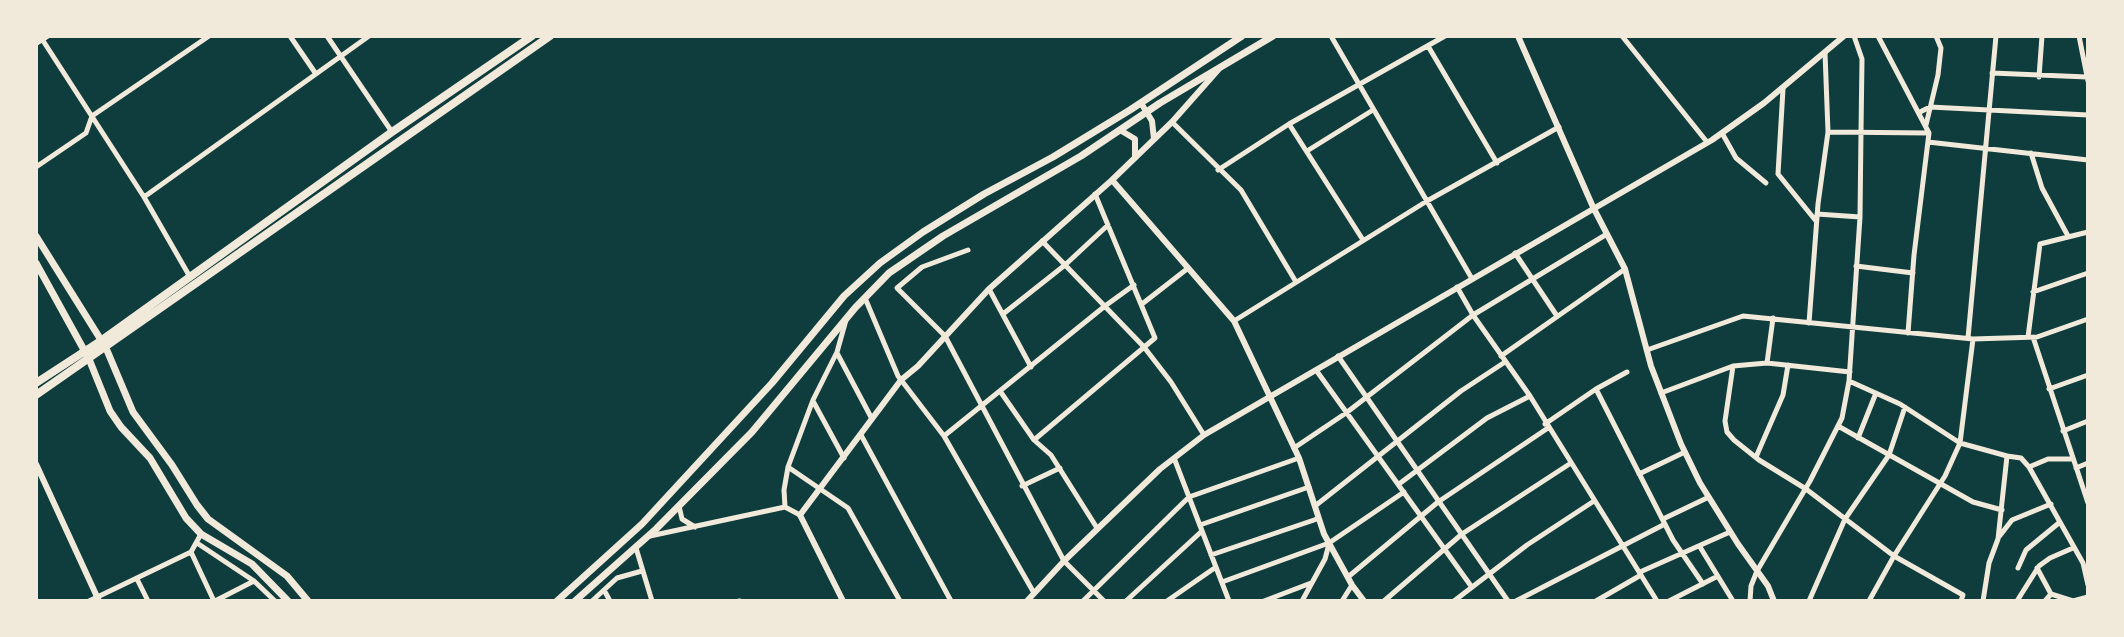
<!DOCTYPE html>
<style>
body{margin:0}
#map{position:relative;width:2124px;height:637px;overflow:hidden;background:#0f3d3e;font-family:"Noto Serif",serif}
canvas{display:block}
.frame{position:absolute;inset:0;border:38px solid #f1e9da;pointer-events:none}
</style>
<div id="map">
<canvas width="2124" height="637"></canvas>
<div class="frame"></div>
</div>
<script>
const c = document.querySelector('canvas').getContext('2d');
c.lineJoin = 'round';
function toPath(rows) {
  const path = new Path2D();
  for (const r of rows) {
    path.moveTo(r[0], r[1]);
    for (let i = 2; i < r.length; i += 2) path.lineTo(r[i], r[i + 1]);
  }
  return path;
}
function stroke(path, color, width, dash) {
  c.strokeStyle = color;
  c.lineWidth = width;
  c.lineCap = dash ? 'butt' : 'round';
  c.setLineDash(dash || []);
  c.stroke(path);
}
stroke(toPath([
 [40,36,144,197,190,277],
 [290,36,316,74],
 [327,36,392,132],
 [1331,36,1471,277],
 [1622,36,1707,142],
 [1878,36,1929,133,1914,255,1908,333],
 [2079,36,2088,81],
 [1428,46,1497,163],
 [1992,73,2087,77],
 [2039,77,2042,36],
 [1783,89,1778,174,1816,221],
 [1920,112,1930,107,2088,115],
 [1172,122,1241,190,1296,282],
 [1289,124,1363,240],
 [1926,125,1938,75,1941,48,1936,36],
 [1828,132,1929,133],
 [1722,133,1736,158,1766,183],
 [1928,142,2088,160],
 [1307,151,1373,110],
 [2031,153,2042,188,2068,236],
 [36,167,86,133,92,116,209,36],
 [1218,170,1289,124,1445,36],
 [144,197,369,36],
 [1817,214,1860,217],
 [1042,241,1144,347,1171,382,1204,435],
 [968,250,922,267,897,288,945,336,1064,561,1104,601],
 [1515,253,1557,316],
 [1856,266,1913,273],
 [1457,287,1473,315,1530,396,1657,601],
 [989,289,1031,367],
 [2033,292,2088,273],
 [865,298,898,376,944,436],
 [1142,304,1187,269],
 [1003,314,1065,265,1108,225],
 [1234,321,1427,201,1559,127],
 [1809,323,1818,204,1828,132,1825,53],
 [2028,337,2040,244,2088,232],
 [2033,337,2088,503],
 [1968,338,1996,36],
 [1647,350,1743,316,1973,339,2037,337,2088,319],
 [837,353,872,419],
 [1338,356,1508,601],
 [1501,356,1625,269],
 [1767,363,1773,318],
 [1733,366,1725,421,1727,432,1734,440,1759,460,1806,489,1894,556,1963,595,1961,601],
 [1316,370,1471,586],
 [1849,381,1900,404,1960,443,2007,456,1998,539,1989,563,1983,601],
 [1596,389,1673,540,1703,584],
 [2049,389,2088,375],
 [1000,391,1034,440,1051,455,1097,528],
 [1661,393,1733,366,1767,363,1850,372],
 [813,401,844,458],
 [1545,424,1596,389,1627,372],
 [1838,426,1973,502,2002,510],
 [2063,431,2088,421],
 [861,435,951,601],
 [1858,438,1876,393],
 [1034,440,1155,338,1095,194],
 [1294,448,1346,413,1473,315,1607,234],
 [2007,456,2021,458,2029,467,2083,563,2088,585],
 [1756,457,1783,395,1788,365],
 [1174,458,1229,601],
 [788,467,848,508,900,601],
 [2029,467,2048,459,2073,459],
 [2076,468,2088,463],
 [1639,474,1685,452],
 [1399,484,1487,418,1530,396],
 [1022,486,1060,468],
 [679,506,682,519,695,527],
 [1315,506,1461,391,1505,362],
 [785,507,784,490,788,467,813,400,837,352,846,320],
 [1663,519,1709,497],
 [1200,525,1309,487],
 [650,536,785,507,800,515],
 [1998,538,2012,520,2051,504],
 [197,543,254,581,275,601],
 [1700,547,1733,601],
 [636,548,652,601],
 [191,552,214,601],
 [1211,555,1317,519],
 [2018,568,2026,550,2060,522],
 [2037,568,2051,594,2073,601,2088,597],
 [1640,572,1730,532],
 [1348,577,1438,502,1548,428],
 [137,579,148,601],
 [1222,582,1329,543,1404,492],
 [604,590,610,601],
 [1034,593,944,436,1105,306,1134,285],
 [89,601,191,552,201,534],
 [215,601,254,581],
 [592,601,617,578,642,571],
 [739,601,740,601],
 [1083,601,1189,497,1299,458],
 [1126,601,1202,531],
 [1167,601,1216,567],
 [1264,601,1311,583],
 [1302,601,1325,559,1329,544],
 [1342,601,1352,585],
 [1384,601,1462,534,1571,463],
 [1454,601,1527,545,1594,501],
 [1516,601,1665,524],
 [1596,601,1641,575],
 [1669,601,1716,577],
 [1750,601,1751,586,1757,571,1810,481,1842,418,1849,381,1860,217,1861,132,1862,59,1854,36],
 [1809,601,1845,519,1889,455,1905,407],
 [1869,601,1894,556,1945,476,1960,443,1973,339],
 [2017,601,2039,566,2050,558,2073,548],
 [2045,601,2051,594]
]), '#f1e9da', 5);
stroke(toPath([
 [1518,36,1593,207,1625,269,1651,366,1681,444,1700,483,1738,544,1768,586,1774,601],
 [36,43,47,36],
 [1141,103,1152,121,1154,139],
 [1120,130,1135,139,1135,156],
 [1112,180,1234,321,1299,458,1324,534,1352,585,1364,601],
 [36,464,99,601],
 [843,601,800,515,901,380,918,366,989,289,1112,180,1172,122,1218,70],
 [1027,601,1064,561,1160,469,1204,435,1712,140,1764,103,1844,36]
]), '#f1e9da', 6);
stroke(toPath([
 [36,236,106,348,133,412,172,465,197,505,208,519,287,576,308,601],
 [36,263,89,359,110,411,121,427,150,458,186,518,201,534,252,564,288,601],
 [557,601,642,524,772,383,844,296,880,263,923,232,984,194,1053,157,1130,110,1242,36],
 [575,601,656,529,752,432,855,308,889,273,943,236,1081,156,1160,103,1273,36]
]), '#f1e9da', 7);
stroke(toPath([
 [36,383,102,340,392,132,532,36],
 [36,395,550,36]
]), '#f1e9da', 8);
</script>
